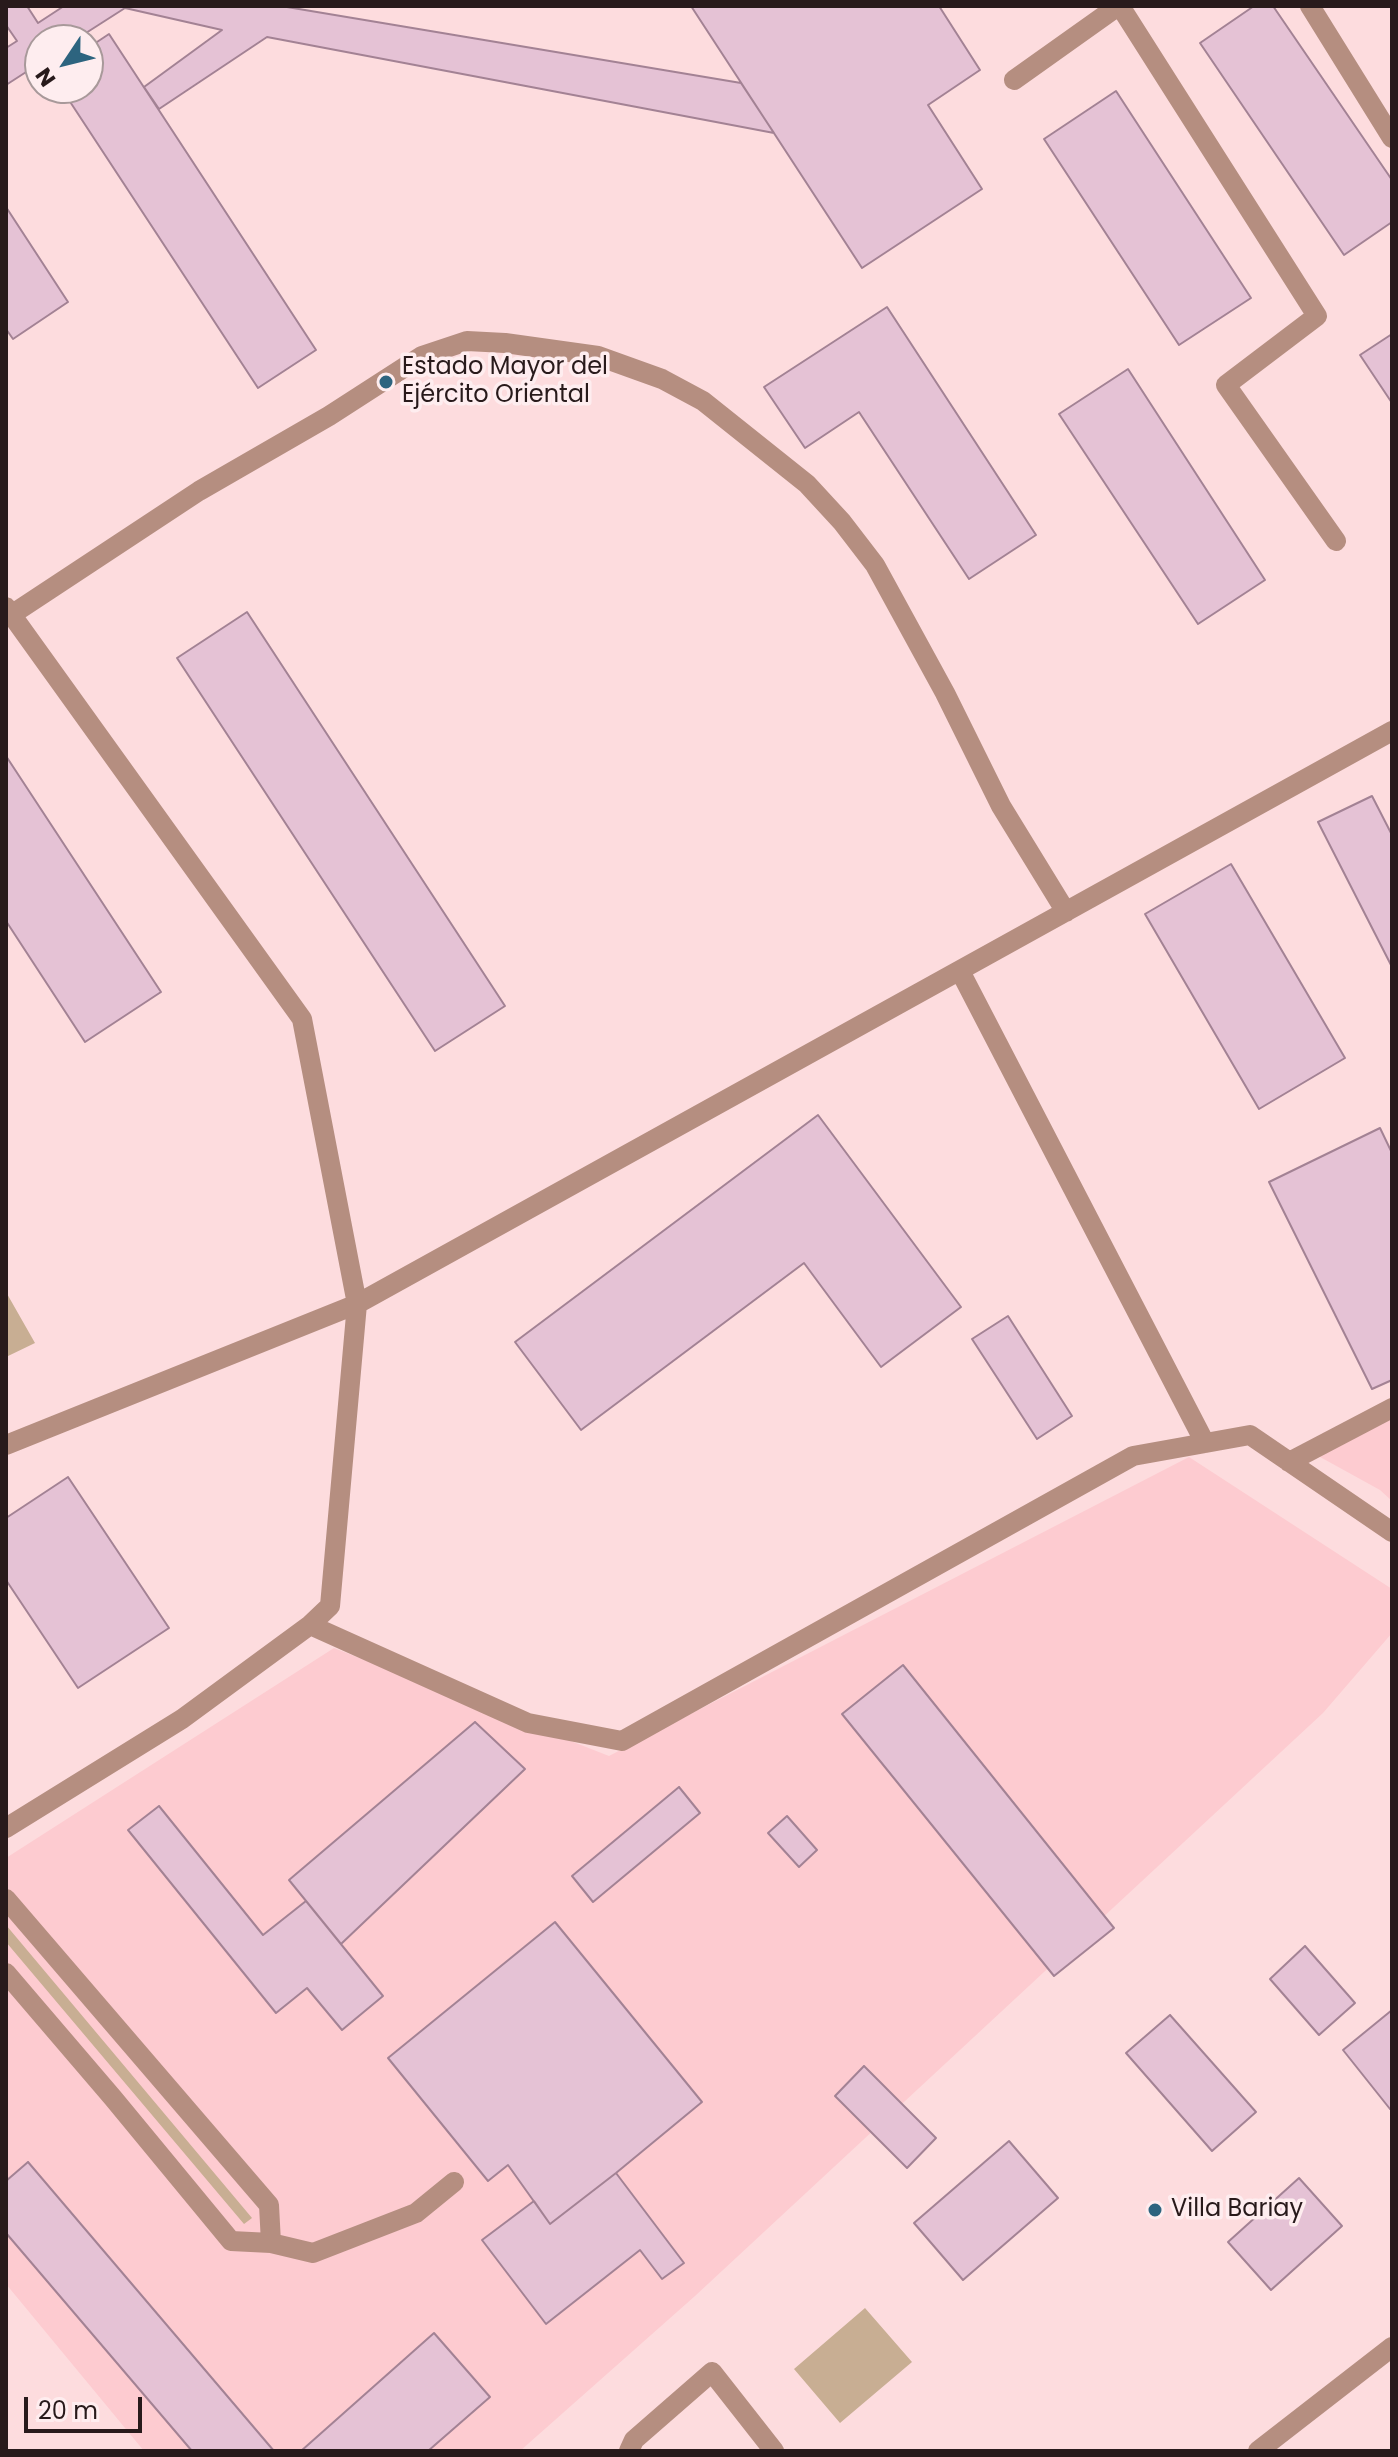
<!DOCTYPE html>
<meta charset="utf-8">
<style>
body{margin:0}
#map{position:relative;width:1398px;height:2457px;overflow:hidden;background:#fddcde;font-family:Poppins,sans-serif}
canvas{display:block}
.frame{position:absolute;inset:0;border:8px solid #281a1b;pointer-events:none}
.north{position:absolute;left:24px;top:24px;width:80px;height:80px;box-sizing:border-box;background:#feedef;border:2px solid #a8999a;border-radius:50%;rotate:235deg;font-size:22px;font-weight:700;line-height:32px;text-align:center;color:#281a1b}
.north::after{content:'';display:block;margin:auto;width:28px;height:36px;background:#2d647f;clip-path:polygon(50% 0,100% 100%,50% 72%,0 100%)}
.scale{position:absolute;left:24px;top:2397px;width:118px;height:36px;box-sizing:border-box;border:4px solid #281a1b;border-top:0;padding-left:10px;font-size:24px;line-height:28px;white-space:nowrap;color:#281a1b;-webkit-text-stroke:6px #feedef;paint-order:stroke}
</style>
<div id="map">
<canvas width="1398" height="2457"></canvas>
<div class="frame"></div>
<div class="north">N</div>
<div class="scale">20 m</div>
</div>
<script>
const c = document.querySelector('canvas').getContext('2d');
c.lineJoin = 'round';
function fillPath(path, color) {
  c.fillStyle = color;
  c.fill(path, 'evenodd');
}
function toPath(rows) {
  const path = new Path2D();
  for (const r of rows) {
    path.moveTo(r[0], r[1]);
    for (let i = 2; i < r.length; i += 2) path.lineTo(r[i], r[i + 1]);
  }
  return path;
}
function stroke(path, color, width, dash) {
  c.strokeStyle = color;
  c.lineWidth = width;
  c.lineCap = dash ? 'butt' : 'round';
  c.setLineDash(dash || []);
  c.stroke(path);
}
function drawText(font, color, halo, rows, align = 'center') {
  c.font = font + ' Poppins,sans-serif';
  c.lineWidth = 7;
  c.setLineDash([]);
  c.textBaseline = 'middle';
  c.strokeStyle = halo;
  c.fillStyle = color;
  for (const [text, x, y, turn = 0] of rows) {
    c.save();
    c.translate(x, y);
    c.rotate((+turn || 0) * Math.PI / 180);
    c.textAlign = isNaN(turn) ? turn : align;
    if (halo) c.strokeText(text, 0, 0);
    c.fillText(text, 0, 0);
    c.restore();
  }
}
fillPath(toPath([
 [1392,1410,1392,1501,1380,1490,1311,1452],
 [1189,1457,1392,1589,1392,1633,1323,1713,695,2296,520,2451,144,2451,6,2284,6,1858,334,1648,609,1756]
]), '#fdcbd0');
fillPath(toPath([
 [6,1292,35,1343,6,1357],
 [6,1925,252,2218,244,2224,6,1942],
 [865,2308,912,2362,840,2423,794,2369]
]), '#c8ae93');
const building = toPath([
 [6,6,27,6,38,23,64,6,281,6,741,83,774,133,267,37,159,109,144,87,222,30,125,8,75,40,40,40,40,63,6,85,6,48,17,41,6,25,6,6],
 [691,6,939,6,980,70,928,105,982,189,862,268,691,6],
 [1254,6,1273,6,1392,180,1392,222,1344,255,1200,43,1254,6],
 [109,34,316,350,258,388,61,88,88,88,88,48,109,34],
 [1116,91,1251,298,1179,345,1044,139,1116,91],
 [6,207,68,302,13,339,6,329,6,207],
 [887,307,1036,535,969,579,859,412,805,448,764,387,887,307],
 [1392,334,1392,403,1360,355,1392,334],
 [1128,369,1265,580,1198,624,1059,414,1128,369],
 [247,612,505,1006,435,1051,177,658,247,612],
 [6,756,161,992,85,1042,6,921,6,756],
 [1372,796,1392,835,1392,967,1318,822,1372,796],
 [1231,864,1345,1058,1259,1109,1145,914,1231,864],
 [818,1115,961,1307,881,1367,804,1263,581,1430,515,1342,818,1115],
 [1380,1128,1392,1153,1392,1380,1372,1389,1269,1182,1380,1128],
 [1008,1316,1072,1416,1037,1439,972,1339,1008,1316],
 [68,1477,169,1628,78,1688,6,1580,6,1518,68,1477],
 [903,1665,1114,1928,1054,1976,842,1714,903,1665],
 [475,1722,525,1769,341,1944,289,1880,475,1722],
 [679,1787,700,1813,593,1902,572,1876,679,1787],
 [159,1806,263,1935,306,1901,383,1996,342,2030,307,1988,276,2013,128,1830,159,1806],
 [787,1816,817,1850,799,1867,768,1833,787,1816],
 [555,1922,702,2102,616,2173,550,2224,508,2165,488,2181,388,2058,555,1922],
 [1305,1946,1355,2003,1319,2035,1270,1979,1305,1946],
 [1392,2010,1392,2107,1390,2109,1343,2050,1392,2010],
 [1170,2015,1256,2112,1212,2151,1126,2053,1170,2015],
 [864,2066,936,2138,907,2168,835,2096,864,2066],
 [1009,2141,1058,2198,963,2280,914,2223,1009,2141],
 [28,2162,274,2451,192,2451,6,2233,6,2181,28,2162],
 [616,2173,684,2263,662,2279,640,2250,546,2324,482,2240,534,2201,550,2224,616,2173],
 [1299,2178,1342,2226,1271,2290,1228,2242,1299,2178],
 [434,2333,490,2397,428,2451,301,2451,434,2333]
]);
fillPath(building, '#e5c2d5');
stroke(building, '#a38294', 2);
stroke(toPath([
 [1120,6,1317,316,1226,385,1336,541],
 [1310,6,1392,138],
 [1014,80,1118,6],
 [6,607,302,1019,357,1304,330,1606,310,1625,182,1719,6,1828],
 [11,615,199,491,329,416,422,356,467,341,505,343,598,356,662,379,703,401,807,484,842,522,875,565,945,693,1001,806,1066,912],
 [960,971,1205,1443],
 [6,1445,357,1304,1392,731],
 [1289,1462,1392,1408],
 [310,1625,528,1723,622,1741,1133,1456,1250,1435,1392,1532],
 [6,1899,269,2205,271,2243,231,2241,113,2098,6,1973],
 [271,2243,313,2253,416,2213,454,2182],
 [629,2451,634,2440,712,2372,774,2451],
 [1258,2451,1392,2347]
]), '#b58e80', 20);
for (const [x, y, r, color] of [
 [386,382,8,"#2d647f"],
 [1155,2210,8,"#2d647f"]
]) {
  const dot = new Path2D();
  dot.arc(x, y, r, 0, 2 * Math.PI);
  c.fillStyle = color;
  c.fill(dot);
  stroke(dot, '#feedef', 3);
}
drawText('24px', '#281a1b', '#feedef', [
 ["Estado Mayor del",402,368],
 ["Ejército Oriental",402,396],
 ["Villa Bariay",1171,2210]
], 'left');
</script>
